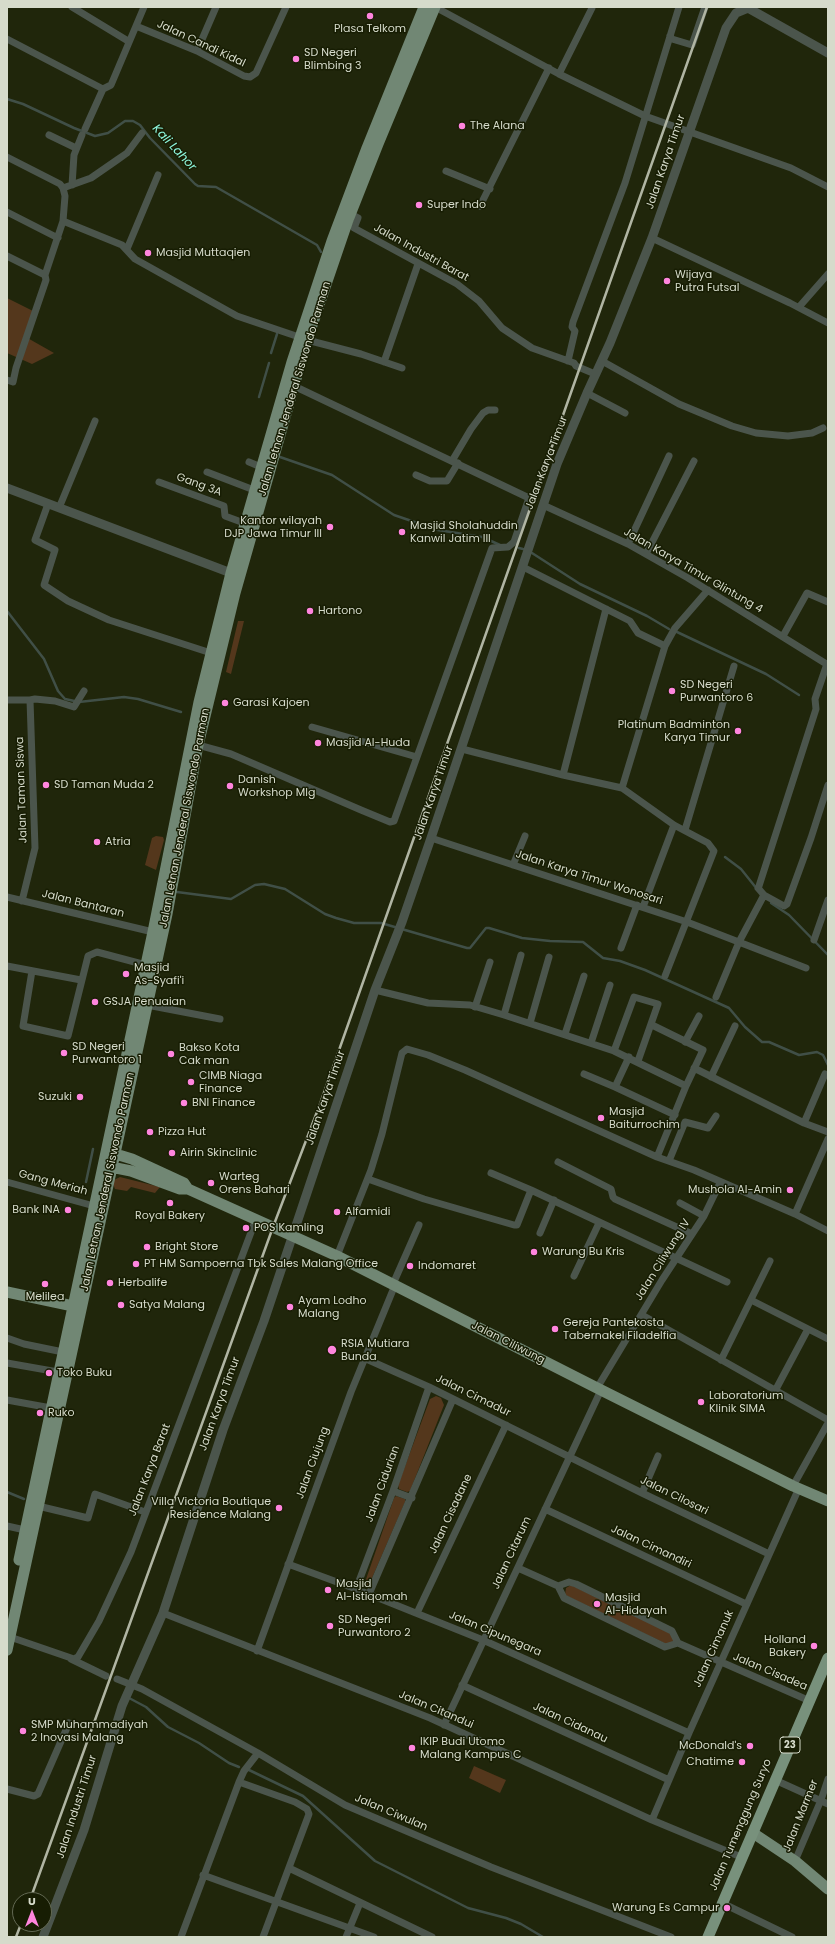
<!DOCTYPE html>
<style>
body{margin:0}
#map{position:relative;width:835px;height:1944px;overflow:hidden;background:#20260b;font-family:Poppins,sans-serif}
canvas{display:block}
.frame{position:absolute;inset:0;border:8px solid #d6dbcb;pointer-events:none}
.north{position:absolute;left:12px;top:1892px;width:40px;height:40px;box-sizing:border-box;background:#171d03;border:1px solid #636953;border-radius:50%;rotate:0deg;font-size:11px;font-weight:700;line-height:16px;text-align:center;color:#d6dbcb}
.north::after{content:'';display:block;margin:auto;width:14px;height:18px;background:#ff85de;clip-path:polygon(50% 0,100% 100%,50% 72%,0 100%)}
</style>
<div id="map">
<canvas width="835" height="1944"></canvas>
<div class="frame"></div>
<div class="north">U</div>
</div>
<script>
const c = document.querySelector('canvas').getContext('2d');
c.lineJoin = 'round';
function fillPath(path, color) {
  c.fillStyle = color;
  c.fill(path, 'evenodd');
}
function toPath(rows) {
  const path = new Path2D();
  for (const r of rows) {
    path.moveTo(r[0], r[1]);
    for (let i = 2; i < r.length; i += 2) path.lineTo(r[i], r[i + 1]);
  }
  return path;
}
function stroke(path, color, width, dash) {
  c.strokeStyle = color;
  c.lineWidth = width;
  c.lineCap = dash ? 'butt' : 'round';
  c.setLineDash(dash || []);
  c.stroke(path);
}
function drawText(font, color, halo, rows, align = 'center') {
  c.font = font + ' Poppins,sans-serif';
  c.lineWidth = 3;
  c.setLineDash([]);
  c.textBaseline = 'middle';
  c.strokeStyle = halo;
  c.fillStyle = color;
  for (const [text, x, y, turn = 0] of rows) {
    c.save();
    c.translate(x, y);
    c.rotate((+turn || 0) * Math.PI / 180);
    c.textAlign = isNaN(turn) ? turn : align;
    if (halo) c.strokeText(text, 0, 0);
    c.fillText(text, 0, 0);
    c.restore();
  }
}
fillPath(toPath([
 [7,298,33,311,24,336,54,353,32,364,7,353],
 [238,621,244,621,231,674,226,672],
 [156,836,163,837,164,840,156,870,145,865,152,838],
 [120,1177,160,1187,155,1193,131,1187,127,1191,115,1189,113,1184,114,1180],
 [436,1396,441,1398,444,1405,410,1491,407,1492,399,1489,398,1485,430,1399],
 [396,1496,405,1499,405,1502,369,1585,365,1587,364,1585,394,1498],
 [571,1585,670,1633,674,1640,672,1642,668,1645,565,1595,566,1588],
 [474,1766,506,1780,500,1793,469,1778]
]), '#54371c');
stroke(toPath([
 [7,99,23,104,74,128,95,136,108,133,125,121,133,121,140,125,150,138,195,184,198,186,216,187,317,245,321,252],
 [271,353,277,334],
 [259,397,269,363],
 [280,457,332,475,394,515,438,530,482,537,500,545],
 [519,548,523,549],
 [532,553,580,584,647,616,669,629],
 [7,611,44,659,58,691,65,699,79,702,124,697,138,699,181,712],
 [677,632,766,674,799,695],
 [725,857,741,869,757,889],
 [177,892,231,899,255,885,264,884,285,889,325,914,336,918,354,923,381,923,467,948,470,948,486,928,489,928,522,938,550,941,583,942,603,958,620,961,645,970,729,1008,745,1027,762,1042,769,1042,799,1055,817,1052,823,1055,828,1065],
 [771,903,789,915,828,955],
 [86,1182,93,1149],
 [7,1492,24,1499],
 [129,1698,146,1707,168,1727,199,1743,229,1763,239,1767],
 [249,1770,303,1796,375,1861,468,1908,506,1918,521,1924,543,1937]
]), '#404f47', 2.5);
stroke(toPath([
 [72,7,128,41],
 [435,7,559,74,645,116,791,168,828,187],
 [136,26,197,51,244,76,250,77,256,73,286,7],
 [670,36,672,39,692,45,705,7],
 [7,39,103,89],
 [197,51,216,7],
 [559,74,592,8],
 [103,89,111,85,144,7],
 [85,129,103,89],
 [49,135,76,148],
 [7,157,60,184,63,188,65,196,63,221,45,275,46,280,16,368,13,382,7,380],
 [446,171,490,189],
 [72,185,74,155,82,135],
 [63,188,91,178,117,160,127,153,142,133],
 [480,206,549,68],
 [7,212,58,238],
 [350,214,358,218,354,228,457,284,479,301,502,328,532,348,574,363,576,366,595,374],
 [63,221,122,245,135,259,237,316,299,337],
 [652,238,790,303,828,323],
 [127,249,158,175],
 [7,256,45,275],
 [799,307,828,274],
 [307,340,361,354,402,368],
 [568,361,575,331,572,327,573,322,625,183,679,7],
 [602,361,679,404,732,426,756,433,788,436,812,433,823,428],
 [384,362,418,264],
 [587,393,625,413],
 [452,461,471,429,483,413,488,410,495,410],
 [249,462,261,467],
 [207,472,254,490],
 [416,475,430,481,447,481,458,463],
 [159,482,224,506,225,516,244,523],
 [48,504,35,540,55,550,44,585,68,601,109,620,211,653],
 [543,505,628,544,688,578,828,665],
 [59,508,95,421],
 [628,544,669,456],
 [646,554,694,461],
 [523,567,630,621,638,633,665,646,675,628,708,590],
 [606,609,563,775,622,788,665,646],
 [783,636,807,593,828,602],
 [7,700,30,700,35,848,22,901],
 [30,700,35,699,55,701,74,707,84,691],
 [312,727,417,757],
 [198,745,231,754,361,810,390,822,394,821,492,548,508,547,514,542,529,498,294,386],
 [462,749,563,775],
 [622,788,674,825,708,843,714,851,665,976],
 [685,830,734,666],
 [431,838,687,922,806,968],
 [513,865,525,836],
 [764,895,784,906,787,904,811,838,828,785],
 [7,897,153,932],
 [643,907,674,825],
 [814,940,828,900],
 [621,948,637,905],
 [7,966,81,980],
 [32,971,23,1026,68,1036,88,956,97,952,146,965],
 [375,990,428,1003,470,1005,504,1015,614,1051,686,1086,703,1050,652,1025],
 [716,997,739,942,764,895,758,888,759,886,816,709,815,699,827,664],
 [147,1005,220,1019],
 [475,1007,490,962],
 [504,1015,521,955],
 [530,1023,549,957],
 [565,1034,584,976],
 [685,1042,699,1016],
 [591,1043,610,985],
 [614,1051,634,997,658,1004,638,1061],
 [694,1068,804,1123,828,1132],
 [584,1074,615,1087,675,1115],
 [711,1077,735,1026],
 [615,1087,629,1057],
 [804,1123,825,1074],
 [657,1157,686,1086],
 [669,1161,685,1122,708,1128,716,1116],
 [558,1162,611,1189,613,1197,615,1199,692,1234],
 [491,1173,531,1190],
 [368,1179,424,1199,514,1225,517,1225,531,1190,727,1282],
 [7,1182,94,1206],
 [680,1203,704,1216],
 [795,1214,828,1139],
 [540,1233,554,1200],
 [337,1256,371,1170,382,1134,402,1053,407,1049,428,1055,465,1070,657,1157,694,1170,795,1214,828,1231],
 [574,1276,599,1223],
 [393,1284,419,1225],
 [751,1300,828,1339],
 [642,1315,828,1420],
 [7,1338,24,1344,63,1352],
 [364,1358,429,1387,642,1493,769,1554],
 [721,1360,770,1261],
 [7,1363,58,1372],
 [597,1388,662,1280,704,1216,720,1183],
 [775,1391,808,1329],
 [7,1400,51,1408],
 [793,1486,828,1423],
 [393,1491,412,1498],
 [642,1493,658,1456],
 [38,1506,88,1518,95,1494,145,1512],
 [545,1509,746,1604],
 [7,1526,25,1530],
 [288,1564,356,1589,483,1640,689,1733],
 [518,1568,558,1586,569,1582,576,1584,672,1631,678,1643,810,1701],
 [558,1586,564,1598,665,1647,678,1643],
 [356,1589,393,1491,429,1387],
 [369,1594,453,1399],
 [163,1613,430,1718,652,1820,741,1857],
 [417,1613,506,1425],
 [10,1637,74,1659,78,1657,99,1621,131,1552,256,1219],
 [257,1651,351,1392,395,1285],
 [71,1659,106,1676],
 [117,1679,142,1689,258,1753,345,1805,491,1867,671,1937],
 [462,1685,669,1780],
 [444,1725,601,1390],
 [775,1780,828,1804],
 [239,1782,295,1802,307,1809,309,1814,263,1937],
 [7,1789,34,1796,38,1794,69,1723],
 [652,1820,689,1733,799,1488],
 [795,1861,821,1800,828,1779],
 [289,1868,432,1937],
 [203,1875,374,1937],
 [722,1903,792,1937],
 [181,1937,239,1782,244,1771,258,1753],
 [346,1937,360,1903]
]), '#4b554c', 7);
stroke(toPath([
 [7,488,231,573],
 [43,1937,84,1830,122,1706,163,1613,223,1430,264,1321,375,990,402,922,431,838,557,464,587,393,610,343,652,238,726,28,736,13,748,8,828,53]
]), '#4b554c', 9);
stroke(toPath([
 [109,1152,132,1159,184,1183,188,1189],
 [106,1166,131,1171,180,1189,188,1189,337,1256,601,1390,793,1486,828,1501],
 [7,1292,73,1306],
 [19,1560,153,932,199,702,231,573,292,362,332,241,367,148,424,7],
 [7,1650,167,914,198,745,235,593,307,340,348,220,378,144,435,7],
 [753,1833,795,1861,828,1889]
]), '#718774', 11);
stroke(toPath([
 [708,1937,828,1658]
]), '#78917c', 11);
stroke(toPath([
 [30,1900,273,1227,320,1104,707,7],
 [16,1937,21,1924]
]), '#b0b5a3', 2.5);
for (const [x, y, r, color] of [
 [370,16,4,"#ff85de"],
 [296,59,4,"#ff85de"],
 [462,126,4,"#ff85de"],
 [419,205,4,"#ff85de"],
 [148,253,4,"#ff85de"],
 [667,281,4,"#ff85de"],
 [330,527,4,"#ff85de"],
 [402,532,4,"#ff85de"],
 [310,611,4,"#ff85de"],
 [672,691,4,"#ff85de"],
 [225,703,4,"#ff85de"],
 [738,731,4,"#ff85de"],
 [318,743,4,"#ff85de"],
 [46,785,4,"#ff85de"],
 [230,786,4,"#ff85de"],
 [97,842,4,"#ff85de"],
 [126,974,4,"#ff85de"],
 [95,1002,4,"#ff85de"],
 [64,1053,4,"#ff85de"],
 [171,1054,4,"#ff85de"],
 [191,1082,4,"#ff85de"],
 [80,1097,4,"#ff85de"],
 [184,1103,4,"#ff85de"],
 [601,1118,4,"#ff85de"],
 [150,1132,4,"#ff85de"],
 [172,1153,4,"#ff85de"],
 [211,1183,4,"#ff85de"],
 [790,1190,4,"#ff85de"],
 [170,1203,4,"#ff85de"],
 [68,1210,4,"#ff85de"],
 [337,1212,4,"#ff85de"],
 [246,1228,4,"#ff85de"],
 [147,1247,4,"#ff85de"],
 [534,1252,4,"#ff85de"],
 [136,1264,4,"#ff85de"],
 [410,1266,4,"#ff85de"],
 [110,1283,4,"#ff85de"],
 [45,1284,4,"#ff85de"],
 [121,1305,4,"#ff85de"],
 [290,1307,4,"#ff85de"],
 [555,1329,4,"#ff85de"],
 [332,1350,5,"#ff85de"],
 [49,1373,4,"#ff85de"],
 [701,1402,4,"#ff85de"],
 [40,1413,4,"#ff85de"],
 [279,1508,4,"#ff85de"],
 [328,1590,4,"#ff85de"],
 [597,1604,4,"#ff85de"],
 [330,1626,4,"#ff85de"],
 [814,1646,4,"#ff85de"],
 [23,1731,4,"#ff85de"],
 [750,1746,4,"#ff85de"],
 [412,1748,4,"#ff85de"],
 [742,1762,4,"#ff85de"],
 [727,1908,4,"#ff85de"]
]) {
  const dot = new Path2D();
  dot.arc(x, y, r, 0, 2 * Math.PI);
  c.fillStyle = color;
  c.fill(dot);
  stroke(dot, '#171d03', 1.5);
}
for (const [x, y, w] of [
 [790,1745,20]
]) {
  const box = new Path2D();
  box.roundRect(x - w / 2, y - 8, w, 16, 3);
  c.fillStyle = '#171d03';
  c.fill(box);
  stroke(box, '#d6dbcb', 1);
}
drawText('bold 10px', '#d6dbcb', null, [
 ["23",790,1745]
]);
drawText('11px', '#d6dbcb', '#171d03', [
 ["Plasa Telkom",370,29,"center"],
 ["SD Negeri",304,53],
 ["Blimbing 3",304,66],
 ["The Alana",470,126],
 ["Super Indo",427,205],
 ["Masjid Muttaqien",156,253],
 ["Wijaya",675,275],
 ["Putra Futsal",675,288],
 ["Kantor wilayah",322,521,"right"],
 ["DJP Jawa Timur III",322,534,"right"],
 ["Masjid Sholahuddin",410,526],
 ["Kanwil Jatim III",410,539],
 ["Hartono",318,611],
 ["SD Negeri",680,685],
 ["Purwantoro 6",680,698],
 ["Garasi Kajoen",233,703],
 ["Platinum Badminton",730,725,"right"],
 ["Karya Timur",730,738,"right"],
 ["Masjid Al-Huda",326,743],
 ["Danish",238,780],
 ["Workshop Mlg",238,793],
 ["SD Taman Muda 2",54,785],
 ["Atria",105,842],
 ["Masjid",134,968],
 ["As-Syafi'i",134,981],
 ["GSJA Penuaian",103,1002],
 ["SD Negeri",72,1047],
 ["Purwantoro 1",72,1060],
 ["Bakso Kota",179,1048],
 ["Cak man",179,1061],
 ["CIMB Niaga",199,1076],
 ["Finance",199,1089],
 ["Suzuki",72,1097,"right"],
 ["BNI Finance",192,1103],
 ["Masjid",609,1112],
 ["Baiturrochim",609,1125],
 ["Pizza Hut",158,1132],
 ["Airin Skinclinic",180,1153],
 ["Warteg",219,1177],
 ["Orens Bahari",219,1190],
 ["Mushola Al-Amin",782,1190,"right"],
 ["Bank INA",60,1210,"right"],
 ["Alfamidi",345,1212],
 ["Royal Bakery",170,1216,"center"],
 ["POS Kamling",254,1228],
 ["Bright Store",155,1247],
 ["Warung Bu Kris",542,1252],
 ["PT HM Sampoerna Tbk Sales Malang Office",144,1264],
 ["Indomaret",418,1266],
 ["Herbalife",118,1283],
 ["Melilea",45,1297,"center"],
 ["Ayam Lodho",298,1301],
 ["Malang",298,1314],
 ["Satya Malang",129,1305],
 ["Gereja Pantekosta",563,1323],
 ["Tabernakel Filadelfia",563,1336],
 ["RSIA Mutiara",341,1344],
 ["Bunda",341,1357],
 ["Toko Buku",57,1373],
 ["Laboratorium",709,1396],
 ["Klinik SIMA",709,1409],
 ["Ruko",48,1413],
 ["Villa Victoria Boutique",271,1502,"right"],
 ["Residence Malang",271,1515,"right"],
 ["Masjid",336,1584],
 ["Al-Istiqomah",336,1597],
 ["Masjid",605,1598],
 ["Al-Hidayah",605,1611],
 ["SD Negeri",338,1620],
 ["Purwantoro 2",338,1633],
 ["Holland",806,1640,"right"],
 ["Bakery",806,1653,"right"],
 ["SMP Muhammadiyah",31,1725],
 ["2 Inovasi Malang",31,1738],
 ["IKIP Budi Utomo",420,1742],
 ["Malang Kampus C",420,1755],
 ["McDonald's",742,1746,"right"],
 ["Chatime",734,1762,"right"],
 ["Warung Es Campur",719,1908,"right"]
], 'left');
drawText('11px', '#d6dbcb', '#171d03', [
 ["Jalan Candi Kidal",201,44,25],
 ["Jalan Karya Timur",666,162,-71],
 ["Jalan Industri Barat",421,253,29],
 ["Jalan Letnan Jenderal Siswondo Parman",295,389,-73],
 ["Jalan Karya Timur",547,463,-69],
 ["Gang 3A",199,485,20],
 ["Jalan Karya Timur Glintung 4",693,571,30],
 ["Jalan Taman Siswa",22,790,-92],
 ["Jalan Karya Timur",434,793,-71],
 ["Jalan Letnan Jenderal Siswondo Parman",185,818,-79],
 ["Jalan Karya Timur Wonosari",589,878,18],
 ["Jalan Bantaran",83,904,14],
 ["Jalan Karya Timur",326,1098,-71],
 ["Jalan Letnan Jenderal Siswondo Parman",108,1182,-78],
 ["Gang Meriah",53,1183,15],
 ["Jalan Ciliwung IV",663,1260,-58],
 ["Jalan Ciliwung",508,1343,27],
 ["Jalan Cimadur",473,1396,26],
 ["Jalan Karya Timur",220,1404,-70],
 ["Jalan Ciujung",313,1463,-70],
 ["Jalan Karya Barat",150,1470,-69],
 ["Jalan Cidurian",383,1484,-70],
 ["Jalan Cilosari",674,1496,26],
 ["Jalan Cisadane",451,1514,-65],
 ["Jalan Cimandiri",651,1547,25],
 ["Jalan Citarum",512,1553,-65],
 ["Jalan Cipunegara",495,1634,23],
 ["Jalan Cimanuk",714,1649,-66],
 ["Jalan Cisadea",770,1672,23],
 ["Jalan Citandui",436,1710,23],
 ["Jalan Cidanau",570,1723,25],
 ["Jalan Industri Timur",77,1807,-72],
 ["Jalan Ciwulan",391,1813,23],
 ["Jalan Marmer",801,1816,-68],
 ["Jalan Tumenggung Suryo",741,1825,-67]
]);
drawText('italic 12px', '#8ef7de', '#171d03', [
 ["Kali Lahor",174,148,47]
]);
</script>
